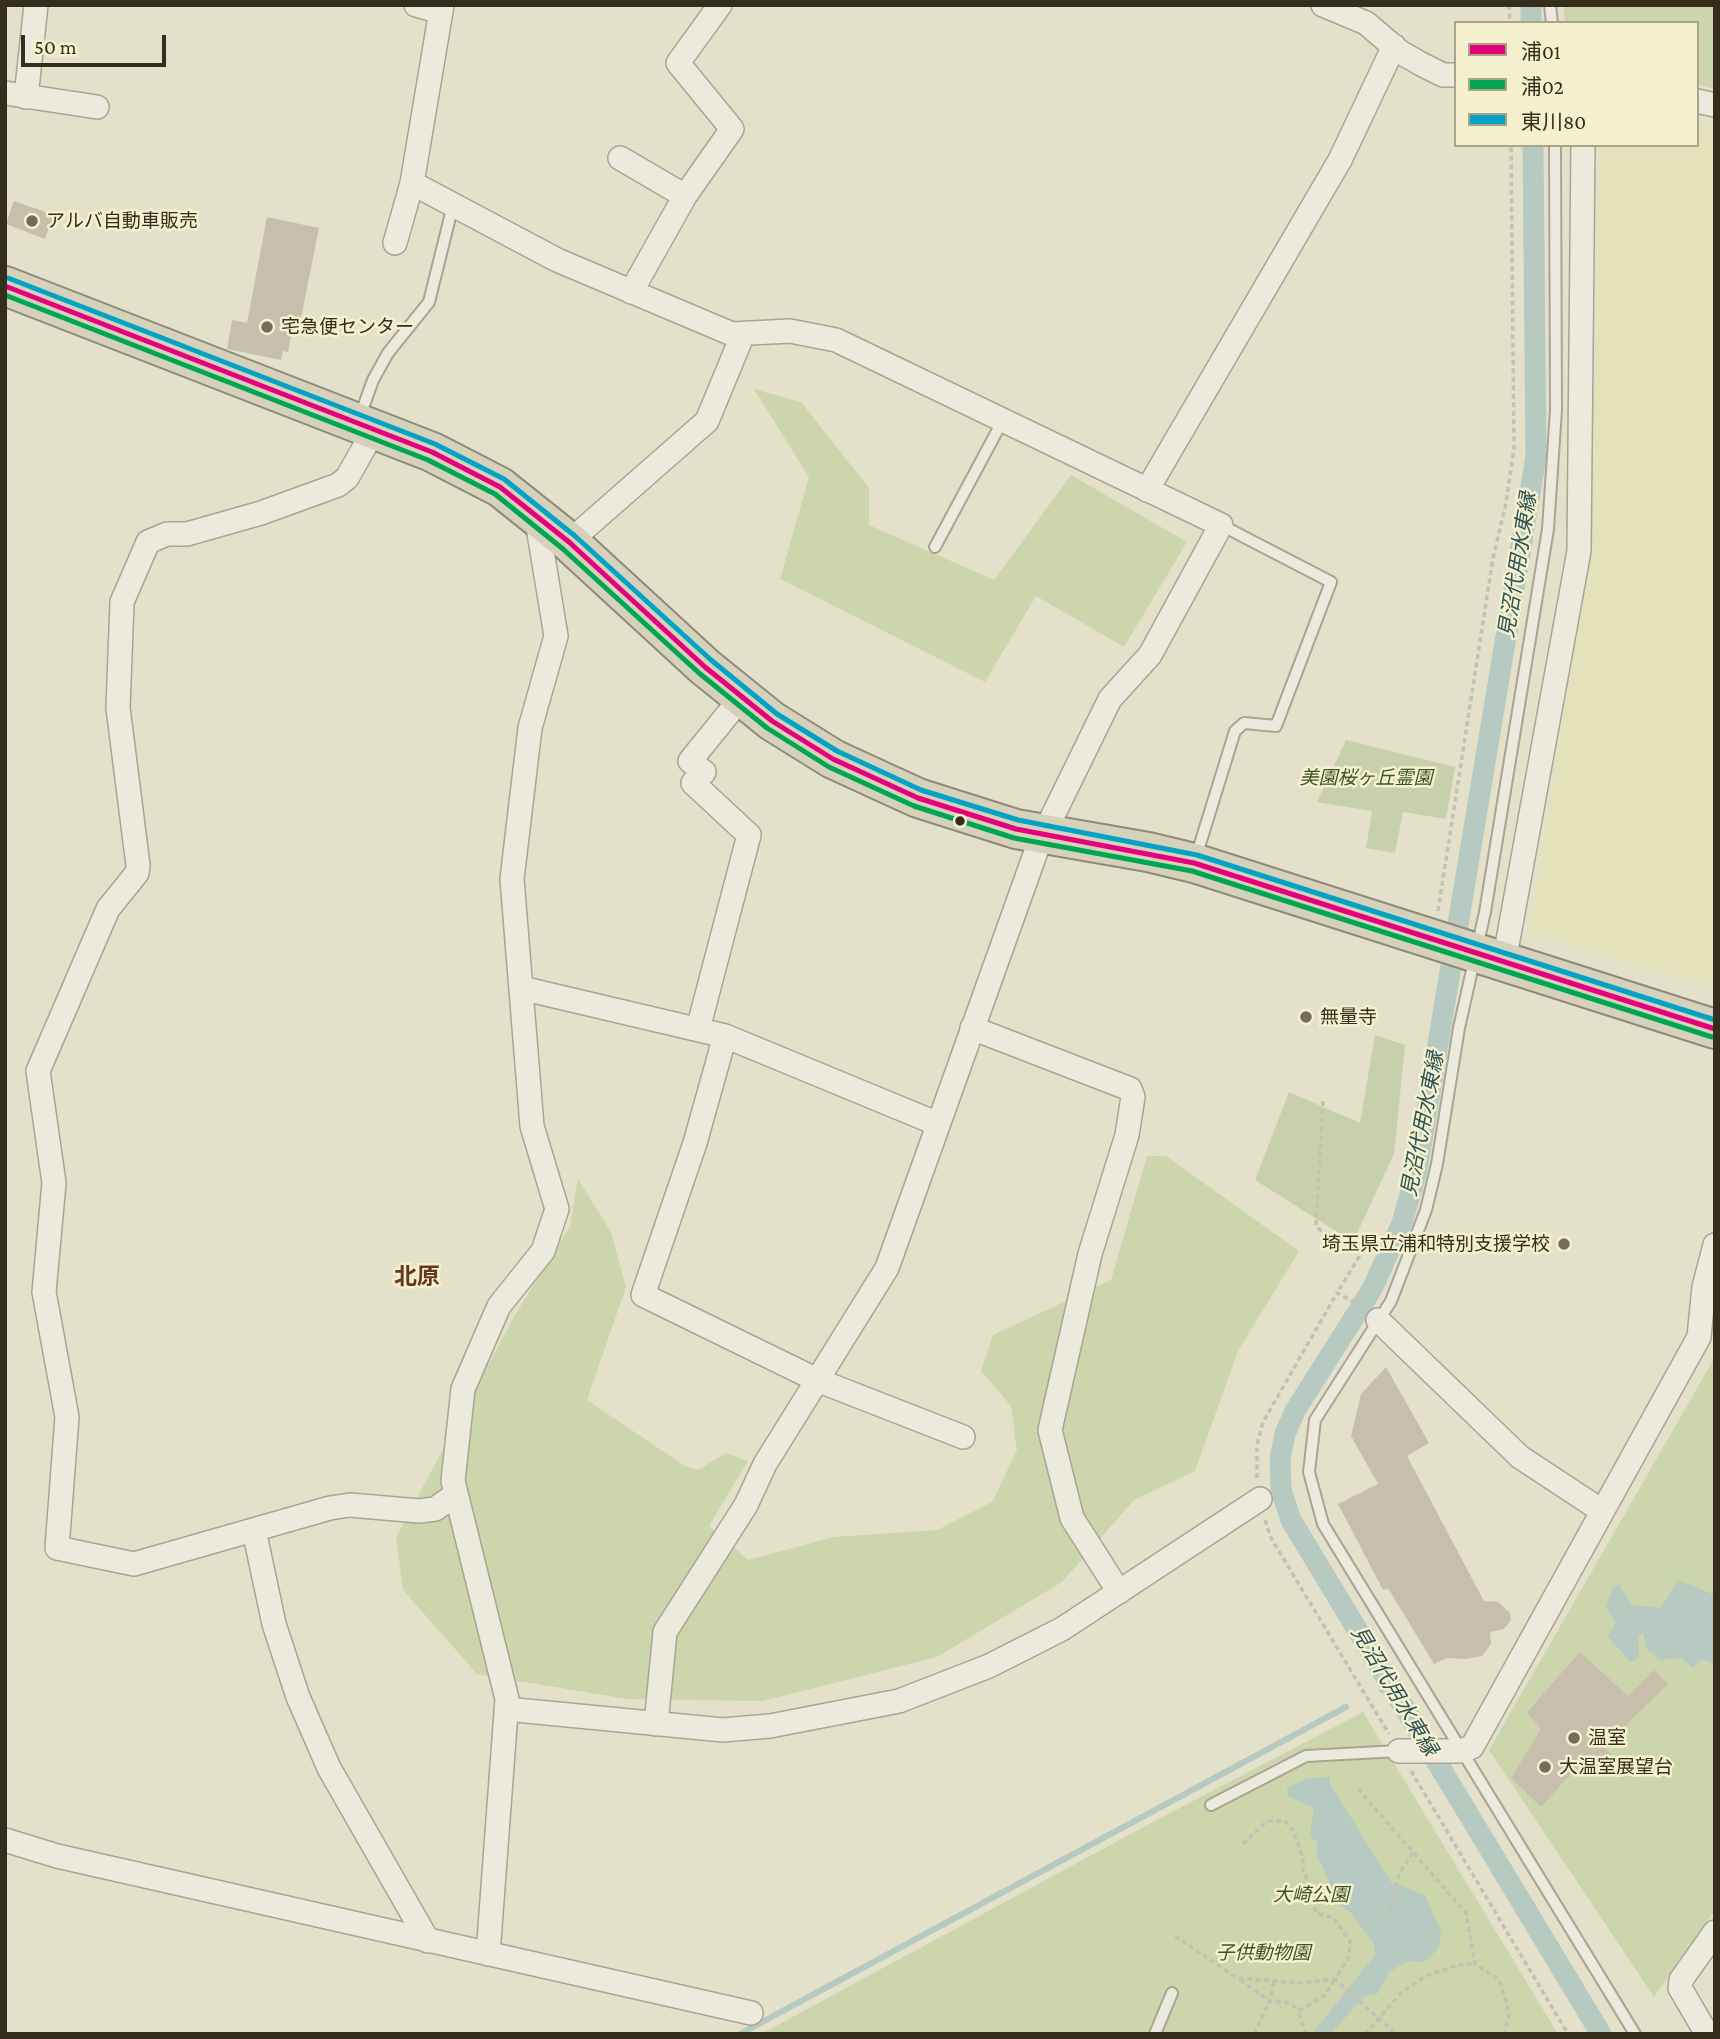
<!DOCTYPE html>
<meta charset="utf-8">
<style>
body{margin:0}
#map{position:relative;width:1720px;height:2039px;overflow:hidden;background:#e4e1ca;font-family:"Crimson Pro","Noto Sans JP",serif}
canvas{display:block}
.frame{position:absolute;inset:0;border:7px solid #362e1c;pointer-events:none}
.legend{position:absolute;left:1454px;top:21px;width:245px;height:126px;box-sizing:border-box;background:#f5f1cf;border:2px solid #a9a387;margin:0;padding:9px 12px;list-style:none;font-size:21px;color:#362e1c}
.legend li{display:flex;align-items:center;gap:14px;height:35px}
.legend b{width:35px;border:2px solid #a9a387}
.scale{position:absolute;left:21px;top:35px;width:145px;height:32px;box-sizing:border-box;border:4px solid #362e1c;border-top:0;padding-left:9px;font-size:21px;line-height:24px;white-space:nowrap;color:#362e1c;-webkit-text-stroke:5px #f5f1cf;paint-order:stroke}
</style>
<div id="map">
<canvas width="1720" height="2039"></canvas>
<div class="frame"></div>
<ul class="legend">
<li><b style="height:9px;background:#e5007d"></b>浦01</li>
<li><b style="height:9px;background:#00a651"></b>浦02</li>
<li><b style="height:9px;background:#03a3c5"></b>東川80</li>
</ul>
<div class="scale">50 m</div>
</div>
<script>
const c = document.querySelector('canvas').getContext('2d');
c.lineJoin = 'round';
function fillPath(path, color) {
  c.fillStyle = color;
  c.fill(path, 'evenodd');
}
function toPath(rows) {
  const path = new Path2D();
  for (const r of rows) {
    path.moveTo(r[0], r[1]);
    for (let i = 2; i < r.length; i += 2) path.lineTo(r[i], r[i + 1]);
  }
  return path;
}
function stroke(path, color, width, dash) {
  c.strokeStyle = color;
  c.lineWidth = width;
  c.lineCap = dash ? 'butt' : 'round';
  c.setLineDash(dash || []);
  c.stroke(path);
}
function drawText(font, color, halo, rows, align = 'center') {
  c.font = font + ' "Crimson Pro","Noto Sans JP",serif';
  c.lineWidth = 5;
  c.setLineDash([]);
  c.textBaseline = 'middle';
  c.strokeStyle = halo;
  c.fillStyle = color;
  for (const [text, x, y, turn = 0] of rows) {
    c.save();
    c.translate(x, y);
    c.rotate((+turn || 0) * Math.PI / 180);
    c.textAlign = isNaN(turn) ? turn : align;
    if (halo) c.strokeText(text, 0, 0);
    c.fillText(text, 0, 0);
    c.restore();
  }
}
fillPath(toPath([
 [1697,120,1715,125,1715,989,1529,932,1591,550,1600,145,1697,145]
]), '#e3e2ba');
fillPath(toPath([
 [1563,5,1715,5,1715,89,1697,84,1697,23,1565,23],
 [754,389,801,402,869,488,869,525,994,580,1071,475,1187,542,1124,647,1036,596,985,682,780,579,809,477],
 [1147,1156,1166,1156,1299,1251,1238,1351,1195,1471,1134,1500,1062,1582,937,1657,763,1701,627,1699,477,1674,403,1590,396,1537,515,1315,570,1226,578,1179,611,1232,626,1287,587,1400,685,1466,698,1470,726,1453,748,1461,709,1526,748,1560,834,1537,937,1530,992,1502,1017,1450,1011,1406,981,1371,993,1335,1111,1280],
 [1715,1357,1715,1910,1654,1997,1489,1750],
 [1363,1712,1558,2034,761,2034,1149,1824]
]), '#cdd5ac');
fillPath(toPath([
 [1346,740,1455,767,1446,819,1403,812,1395,853,1366,848,1372,811,1317,802],
 [1375,1035,1405,1045,1394,1154,1353,1242,1255,1180,1289,1092,1360,1123]
]), '#c8cfac');
fillPath(toPath([
 [1678,1580,1715,1595,1715,1665,1702,1659,1693,1668,1681,1658,1660,1660,1647,1650,1643,1633,1638,1635,1639,1657,1631,1662,1608,1637,1616,1623,1606,1608,1613,1587,1619,1584,1632,1605,1661,1608],
 [1330,1776,1330,1784,1391,1882,1425,1895,1442,1933,1438,1949,1424,1962,1408,1961,1389,1972,1377,1994,1364,1997,1330,2034,1312,2034,1375,1955,1374,1944,1350,1912,1339,1904,1316,1852,1318,1843,1310,1836,1314,1808,1288,1796,1287,1788,1306,1779]
]), '#b6cac1');
stroke(toPath([
 [1382,1690,1391,1685],
 [740,2034,1346,1707]
]), '#b6cac1', 6);
stroke(toPath([
 [1531,5,1531,23],
 [1533,145,1536,457,1417,1170,1402,1223,1372,1289,1295,1411,1285,1434,1280,1458,1281,1490,1291,1520,1601,2034]
]), '#b6cac1', 21);
fillPath(toPath([
 [14,201,54,215,45,239,6,224],
 [267,217,319,228,298,333,292,332,288,352,283,351,281,360,227,349,232,320,247,323],
 [1386,1367,1429,1443,1407,1456,1484,1601,1498,1602,1510,1613,1511,1620,1504,1629,1490,1632,1491,1644,1482,1656,1465,1659,1447,1658,1434,1664,1388,1588,1383,1590,1338,1504,1378,1484,1351,1436,1361,1394],
 [1580,1652,1628,1696,1654,1670,1668,1684,1603,1747,1611,1754,1593,1771,1583,1760,1541,1807,1511,1778,1541,1729,1527,1712]
]), '#c7bfab');
const lane = toPath([
 [1550,5,1552,23],
 [1555,145,1556,410,1548,529,1485,912,1459,1028,1437,1164,1426,1210,1391,1301,1315,1420,1309,1472,1323,1524,1635,2034],
 [360,416,373,380,388,353,429,302,453,205],
 [935,547,1003,420],
 [1196,857,1235,731,1244,723,1276,726,1331,582,1221,525],
 [1211,1805,1306,1756,1399,1751],
 [1155,2034,1172,1993]
]);
const street = toPath([
 [416,5,441,12],
 [1323,5,1366,23,1400,52,1421,64,1443,75,1456,75],
 [5,93,97,107],
 [26,97,36,5],
 [1697,101,1715,105],
 [620,158,685,196],
 [412,183,557,260,732,334,790,331,836,340,1221,525,1150,655,1110,699,1038,846,887,1268,765,1464,746,1505,665,1632,656,1724],
 [395,243,412,183,442,5],
 [631,292,685,196,732,129,678,63,720,5],
 [374,430,347,478,338,485,261,513,187,534,167,534,148,542,122,602,118,708,138,865,137,873,108,909,38,1071,54,1183,44,1292,67,1417,57,1548,134,1564,330,1508,350,1505,419,1511,435,1509,455,1495],
 [1147,490,1340,160,1394,46],
 [569,542,707,421,743,334],
 [1504,962,1579,551,1583,145],
 [521,988,725,1036,938,1124],
 [972,1028,1130,1089,1133,1097,1127,1135,1090,1254,1050,1430,1072,1518,1119,1592],
 [698,1029,749,835,693,783,704,772,690,761,741,698],
 [725,1036,695,1143,643,1295,817,1380,963,1437],
 [1378,1320,1520,1457,1602,1511],
 [254,1530,274,1624,298,1697,329,1768,428,1941],
 [506,1709,723,1730,770,1726,899,1701,989,1666,1062,1629,1260,1499],
 [1399,1751,1460,1751,1472,1747,1699,1337,1704,1287,1715,1245],
 [5,1840,57,1856,751,2013],
 [488,1954,507,1699,453,1481,463,1389,499,1306,543,1251,557,1209,532,1126,512,879,530,728,556,636,536,515],
 [1707,2034,1680,1988,1681,1980,1715,1932]
]);
const highway = toPath([
 [5,286,432,452,500,487,569,542,705,667,772,721,833,759,918,798,1016,829,1148,852,1194,863,1715,1029]
]);
stroke(lane, '#a9a494', 14);
stroke(street, '#a9a494', 26);
stroke(highway, '#8e8a7a', 42);
stroke(toPath([
 [1509,5,1510,23],
 [1438,911,1493,558,1506,503,1514,448,1511,145],
 [1323,1101,1316,1225,1320,1230,1357,1251,1359,1257,1337,1293],
 [1257,1478,1257,1445,1263,1422,1337,1293,1364,1307],
 [1265,1520,1271,1538,1389,1734],
 [1411,1771,1568,2034],
 [1358,1789,1466,1913,1475,1964,1499,1980,1505,1996,1509,2014,1504,2034],
 [1243,1844,1267,1821,1285,1821,1293,1830,1303,1858,1303,1872,1313,1891,1316,1913,1334,1918,1350,1941,1349,1957,1335,1979,1396,2034],
 [1390,1912,1399,1874,1413,1852],
 [1175,1936,1237,1978,1299,1983,1335,1979],
 [1240,1980,1270,2001,1274,1982],
 [1254,2034,1270,2001,1291,2003,1298,2011],
 [1306,2034,1298,2011,1324,1996,1335,1979],
 [1365,2034,1401,1993,1426,1976,1458,1965,1475,1964]
]), '#c4c1b3', 3.5, [5, 3.5]);
stroke(lane, '#eceadc', 10);
stroke(street, '#eceadc', 23);
stroke(highway, '#d6d1bb', 38);
stroke(toPath([
 [5,286,432,452,500,487,569,542,705,667,772,721,833,759,918,798,1016,829,1194,863,1715,1029]
]), '#e5007d', 5);
stroke(toPath([
 [5,295,428,460,495,494,563,549,699,673,767,728,829,767,914,806,1014,838,1192,871,1712,1037]
]), '#00a651', 5);
stroke(toPath([
 [8,278,435,444,504,479,575,536,711,660,777,714,837,751,921,790,1018,820,1197,855,1715,1020]
]), '#03a3c5', 5);
for (const [x, y, r, color] of [
 [32,221,7,"#736d59"],
 [267,327,7,"#736d59"],
 [960,821,6,"#362e1c"],
 [1306,1017,7,"#736d59"],
 [1564,1244,7,"#736d59"],
 [1574,1738,7,"#736d59"],
 [1545,1767,7,"#736d59"]
]) {
  const dot = new Path2D();
  dot.arc(x, y, r, 0, 2 * Math.PI);
  c.fillStyle = color;
  c.fill(dot);
  stroke(dot, '#f5f1cf', 2.5);
}
drawText('19px', '#362e1c', '#f5f1cf', [
 ["アルバ自動車販売",46,221],
 ["宅急便センター",281,327],
 ["無量寺",1320,1017],
 ["埼玉県立浦和特別支援学校",1550,1244,"right"],
 ["温室",1588,1738],
 ["大温室展望台",1559,1767]
], 'left');
drawText('italic 19px', '#3e5323', '#f5f1cf', [
 ["美園桜ヶ丘霊園",1366,778],
 ["大崎公園",1311,1895],
 ["子供動物園",1263,1953]
]);
drawText('italic 21px', '#2c5156', '#f5f1cf', [
 ["見沼代用水東縁",1518,565,-81],
 ["見沼代用水東縁",1423,1124,-79],
 ["見沼代用水東縁",1394,1691,59]
]);
drawText('bold 23px', '#63381c', '#f5f1cf', [
 ["北原",417,1277]
]);
</script>
